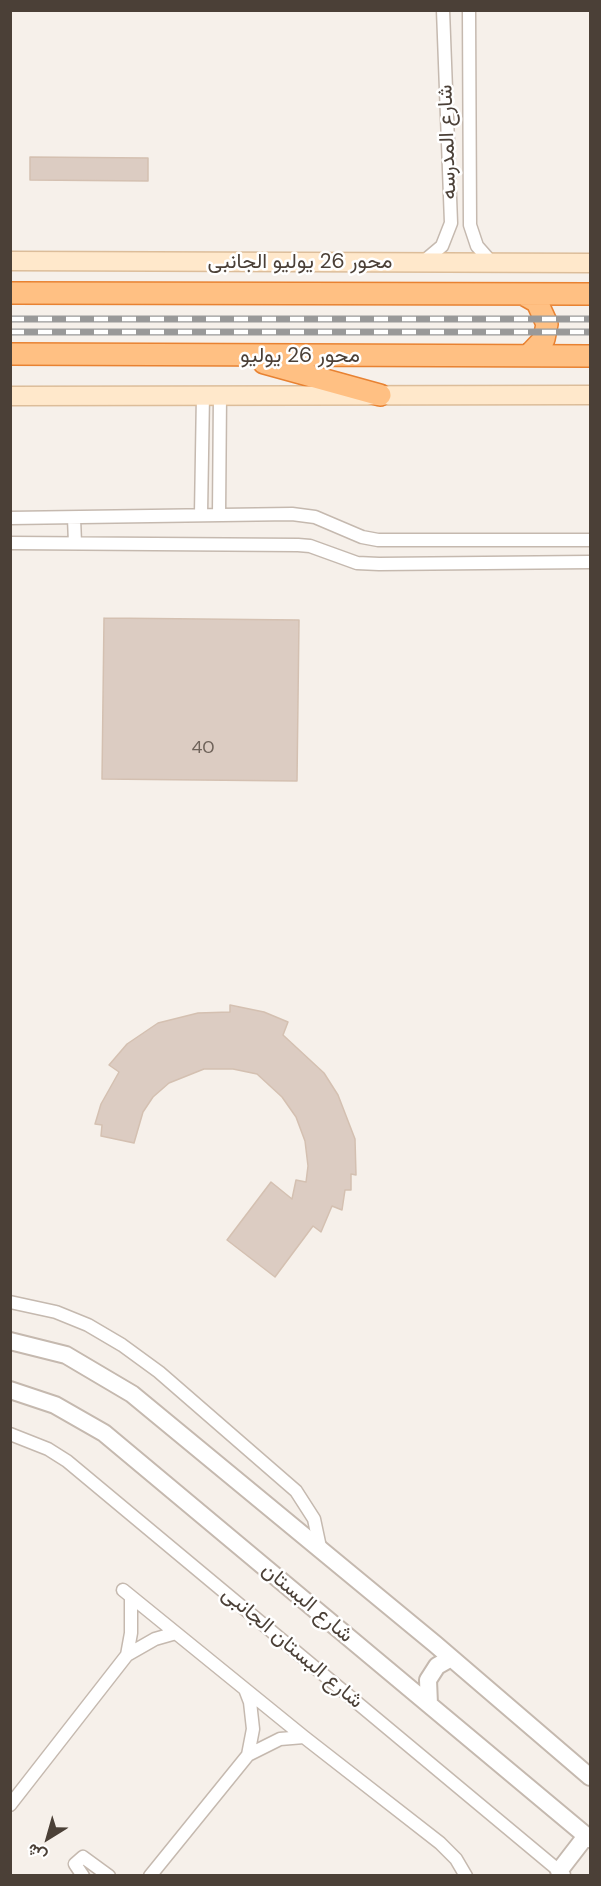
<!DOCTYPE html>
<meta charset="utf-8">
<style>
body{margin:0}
#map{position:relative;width:601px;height:1886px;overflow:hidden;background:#f6f0ea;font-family:"DM Sans",Vazirmatn,sans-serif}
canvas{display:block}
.frame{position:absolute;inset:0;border:12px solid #4b4037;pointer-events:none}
.north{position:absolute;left:18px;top:1808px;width:60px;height:60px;-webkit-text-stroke:4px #fff;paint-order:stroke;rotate:217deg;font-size:16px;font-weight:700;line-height:24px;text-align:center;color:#4b4037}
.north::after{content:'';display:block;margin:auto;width:21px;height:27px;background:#4b4037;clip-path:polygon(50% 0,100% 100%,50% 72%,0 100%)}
</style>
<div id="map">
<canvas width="601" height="1886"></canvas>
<div class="frame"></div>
<div class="north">ش</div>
</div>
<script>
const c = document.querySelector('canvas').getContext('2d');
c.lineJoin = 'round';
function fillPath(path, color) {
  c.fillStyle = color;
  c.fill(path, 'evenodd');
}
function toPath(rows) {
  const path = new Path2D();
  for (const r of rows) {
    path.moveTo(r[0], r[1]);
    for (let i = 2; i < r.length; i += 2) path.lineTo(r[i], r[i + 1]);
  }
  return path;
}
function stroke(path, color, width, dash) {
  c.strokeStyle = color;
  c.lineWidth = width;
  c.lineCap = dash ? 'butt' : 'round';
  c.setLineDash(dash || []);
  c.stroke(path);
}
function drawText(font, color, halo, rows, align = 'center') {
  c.font = font + ' "DM Sans",Vazirmatn,sans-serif';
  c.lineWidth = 5;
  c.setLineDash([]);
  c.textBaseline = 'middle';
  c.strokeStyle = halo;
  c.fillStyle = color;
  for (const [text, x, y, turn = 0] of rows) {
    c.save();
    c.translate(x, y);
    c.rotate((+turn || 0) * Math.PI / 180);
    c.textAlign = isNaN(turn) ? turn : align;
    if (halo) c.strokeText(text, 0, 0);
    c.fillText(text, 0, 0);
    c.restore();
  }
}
const building = toPath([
 [30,157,148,158,148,181,30,180,30,157],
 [104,618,299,620,297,781,102,779,104,618],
 [230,1005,264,1012,288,1022,283,1035,324,1073,338,1095,355,1139,356,1175,351,1174,351,1190,345,1190,342,1210,332,1206,321,1232,313,1226,275,1277,227,1240,271,1182,292,1199,296,1180,306,1182,308,1166,305,1141,296,1117,282,1097,257,1074,233,1069,204,1069,169,1083,153,1097,143,1112,134,1143,101,1136,102,1125,95,1124,101,1104,119,1072,109,1065,127,1044,158,1023,198,1013,230,1012,230,1005]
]);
fillPath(building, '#dcccc2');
stroke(building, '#d4c0b1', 1.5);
const minor = toPath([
 [469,10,470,225,477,246,492,263],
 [423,262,442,246,451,223,443,10],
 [201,514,203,394],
 [219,515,220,394],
 [10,518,292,514,315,517,362,537,378,540,590,540],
 [74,518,75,543],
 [10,543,298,545,310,546,357,563,379,564,590,562],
 [10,1302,56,1312,88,1325,122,1345,159,1372,296,1491,314,1519,321,1552],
 [10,1434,48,1449,67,1461,564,1875],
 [123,1590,304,1737,440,1843,456,1859,466,1876],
 [127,1655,131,1633,131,1597],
 [245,1689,250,1702,253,1729,248,1755],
 [10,1805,127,1655,155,1639,176,1633],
 [83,1876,75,1864,83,1857,109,1876],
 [150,1876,248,1755,280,1739,304,1737]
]);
const tertiary = toPath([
 [10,1341,66,1355,132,1394,435,1644,590,1777],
 [10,1390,55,1405,104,1433,590,1839],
 [429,1704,428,1680,437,1666,451,1658],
 [559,1871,586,1836]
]);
const secondary = toPath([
 [10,261,590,263],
 [10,396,590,395]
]);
const trunk = toPath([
 [10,293,590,294],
 [523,294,537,302,547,324,544,339,528,356],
 [10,354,590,356],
 [264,363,380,395]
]);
stroke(minor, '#c5b9af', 15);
stroke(tertiary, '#c5b9af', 20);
stroke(secondary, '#dcbd9a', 21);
stroke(trunk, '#e88232', 24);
stroke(minor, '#fff', 12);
stroke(tertiary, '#fff', 16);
stroke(secondary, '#ffe8cb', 18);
stroke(trunk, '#ffc083', 21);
const rail = toPath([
 [10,319,590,319],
 [10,332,590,332]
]);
stroke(rail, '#999', 7);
stroke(rail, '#fff', 4.5, [14]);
drawText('18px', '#6f635a', null, [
 ["40",203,748]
]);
drawText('21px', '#4b4037', '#fff', [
 ["شارع المدرسه",448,142,-92],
 ["محور 26 يوليو الجانبى",300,262],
 ["محور 26 يوليو",300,356],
 ["شارع البستان",307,1603,40],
 ["شارع البستان الجانبى",292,1648,40]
]);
</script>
